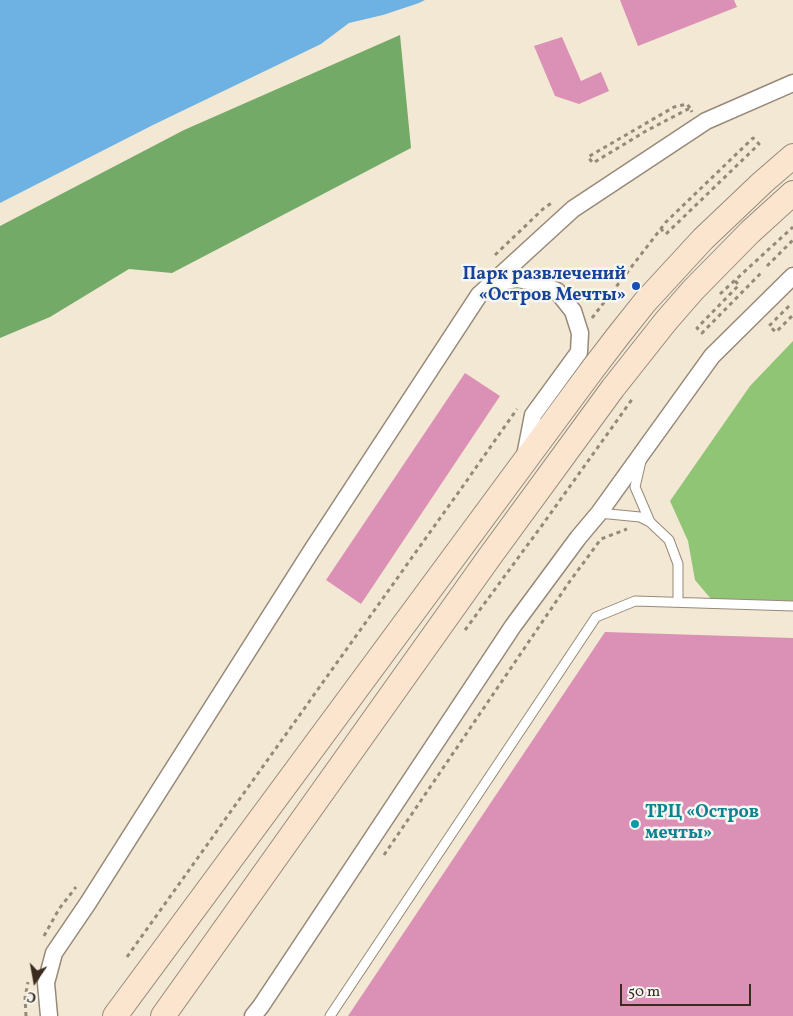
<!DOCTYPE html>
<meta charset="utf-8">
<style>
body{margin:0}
#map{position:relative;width:793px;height:1016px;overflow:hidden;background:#f3e8d4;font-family:Vollkorn,serif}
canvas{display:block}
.north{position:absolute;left:10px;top:956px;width:50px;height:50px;-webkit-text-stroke:4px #f6f6f2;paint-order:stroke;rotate:192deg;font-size:14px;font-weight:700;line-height:20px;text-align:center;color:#3b2a1e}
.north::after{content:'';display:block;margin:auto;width:18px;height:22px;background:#3b2a1e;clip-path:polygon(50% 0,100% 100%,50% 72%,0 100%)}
.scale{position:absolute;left:620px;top:984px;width:131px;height:22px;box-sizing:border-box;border:2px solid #3b2a1e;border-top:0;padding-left:6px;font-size:15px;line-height:18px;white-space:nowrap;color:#3b2a1e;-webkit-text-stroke:4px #f6f6f2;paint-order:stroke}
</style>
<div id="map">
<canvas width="793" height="1016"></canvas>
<div class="north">С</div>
<div class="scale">50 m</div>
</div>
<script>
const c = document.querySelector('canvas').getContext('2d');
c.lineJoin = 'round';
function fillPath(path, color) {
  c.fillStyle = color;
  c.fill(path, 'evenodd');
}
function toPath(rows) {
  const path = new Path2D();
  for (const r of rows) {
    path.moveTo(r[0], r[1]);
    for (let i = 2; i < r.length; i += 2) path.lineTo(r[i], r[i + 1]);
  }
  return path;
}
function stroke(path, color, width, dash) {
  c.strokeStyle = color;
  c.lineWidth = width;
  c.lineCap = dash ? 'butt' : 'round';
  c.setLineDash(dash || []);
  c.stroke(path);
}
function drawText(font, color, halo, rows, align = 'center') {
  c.font = font + ' Vollkorn,serif';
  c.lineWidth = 5;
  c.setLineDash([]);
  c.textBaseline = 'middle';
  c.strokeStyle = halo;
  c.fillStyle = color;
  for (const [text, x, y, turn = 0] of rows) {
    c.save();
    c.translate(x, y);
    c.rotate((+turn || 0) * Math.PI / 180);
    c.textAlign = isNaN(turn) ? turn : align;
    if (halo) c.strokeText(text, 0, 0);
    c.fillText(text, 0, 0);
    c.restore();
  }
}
fillPath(toPath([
 [793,341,793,602,711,599,695,580,688,541,670,501,750,386]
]), '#91c576');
fillPath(toPath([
 [400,35,411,148,172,273,129,269,50,317,0,338,0,226,184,130]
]), '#74aa67');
fillPath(toPath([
 [0,0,425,0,419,3,383,15,349,23,321,44,153,125,0,203]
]), '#6db2e3');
fillPath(toPath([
 [620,0,734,0,737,7,638,46],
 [562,37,581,81,601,72,609,91,579,104,555,96,534,46],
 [465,373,500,396,361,604,326,580],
 [605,632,793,638,793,1016,348,1016]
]), '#db90b5');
const lane = toPath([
 [641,461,635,487,650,522],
 [599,513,640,517,650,522,669,540,678,564,678,602],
 [330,1016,596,617,635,601,793,606]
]);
const street = toPath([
 [491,284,517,279,538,283,557,291,573,311,580,333,579,352,533,415,525,456],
 [49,1016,46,983,54,953,88,903,312,550,479,295,573,209,706,121,793,83],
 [253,1016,261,1006,513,626,578,538,599,513,712,356,793,276]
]);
const secondary = toPath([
 [115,1016,592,370,618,336,645,302,703,239,763,182,793,156],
 [163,1016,488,559,613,388,666,321,693,290,750,232,793,193]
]);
stroke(lane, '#978979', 11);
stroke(street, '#978979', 19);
stroke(secondary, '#978979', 26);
stroke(toPath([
 [690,108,687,104,674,107,588,157,593,163,646,131,690,108,692,112],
 [495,255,543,209,553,202],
 [767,266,793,240],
 [735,281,739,285,697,328,702,333,761,273],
 [720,294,793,227],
 [789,306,769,326,776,332,793,315],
 [592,318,666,222,753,138,759,144,666,234,661,229],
 [465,630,543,524,633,398],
 [384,855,570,581,601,539,627,529],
 [44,936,59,909,76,887],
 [127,957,463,486,517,409],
 [26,1016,25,998,28,982]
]), '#978979', 3, [4, 4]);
stroke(lane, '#fff', 9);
stroke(street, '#fff', 16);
stroke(secondary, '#fbe5cf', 24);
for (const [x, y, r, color] of [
 [636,286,5,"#1a4fb4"],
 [635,824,5,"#0f9aa8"]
]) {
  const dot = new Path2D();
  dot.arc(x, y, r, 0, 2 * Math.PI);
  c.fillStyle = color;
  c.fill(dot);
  stroke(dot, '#f6f6f2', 2);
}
drawText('bold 18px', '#164399', '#f6f6f2', [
 ["Парк развлечений",626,276],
 ["«Остров Мечты»",626,297]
], 'right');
drawText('bold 18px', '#0d838f', '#f6f6f2', [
 ["ТРЦ «Остров",645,814],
 ["мечты»",645,835]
], 'left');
</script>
